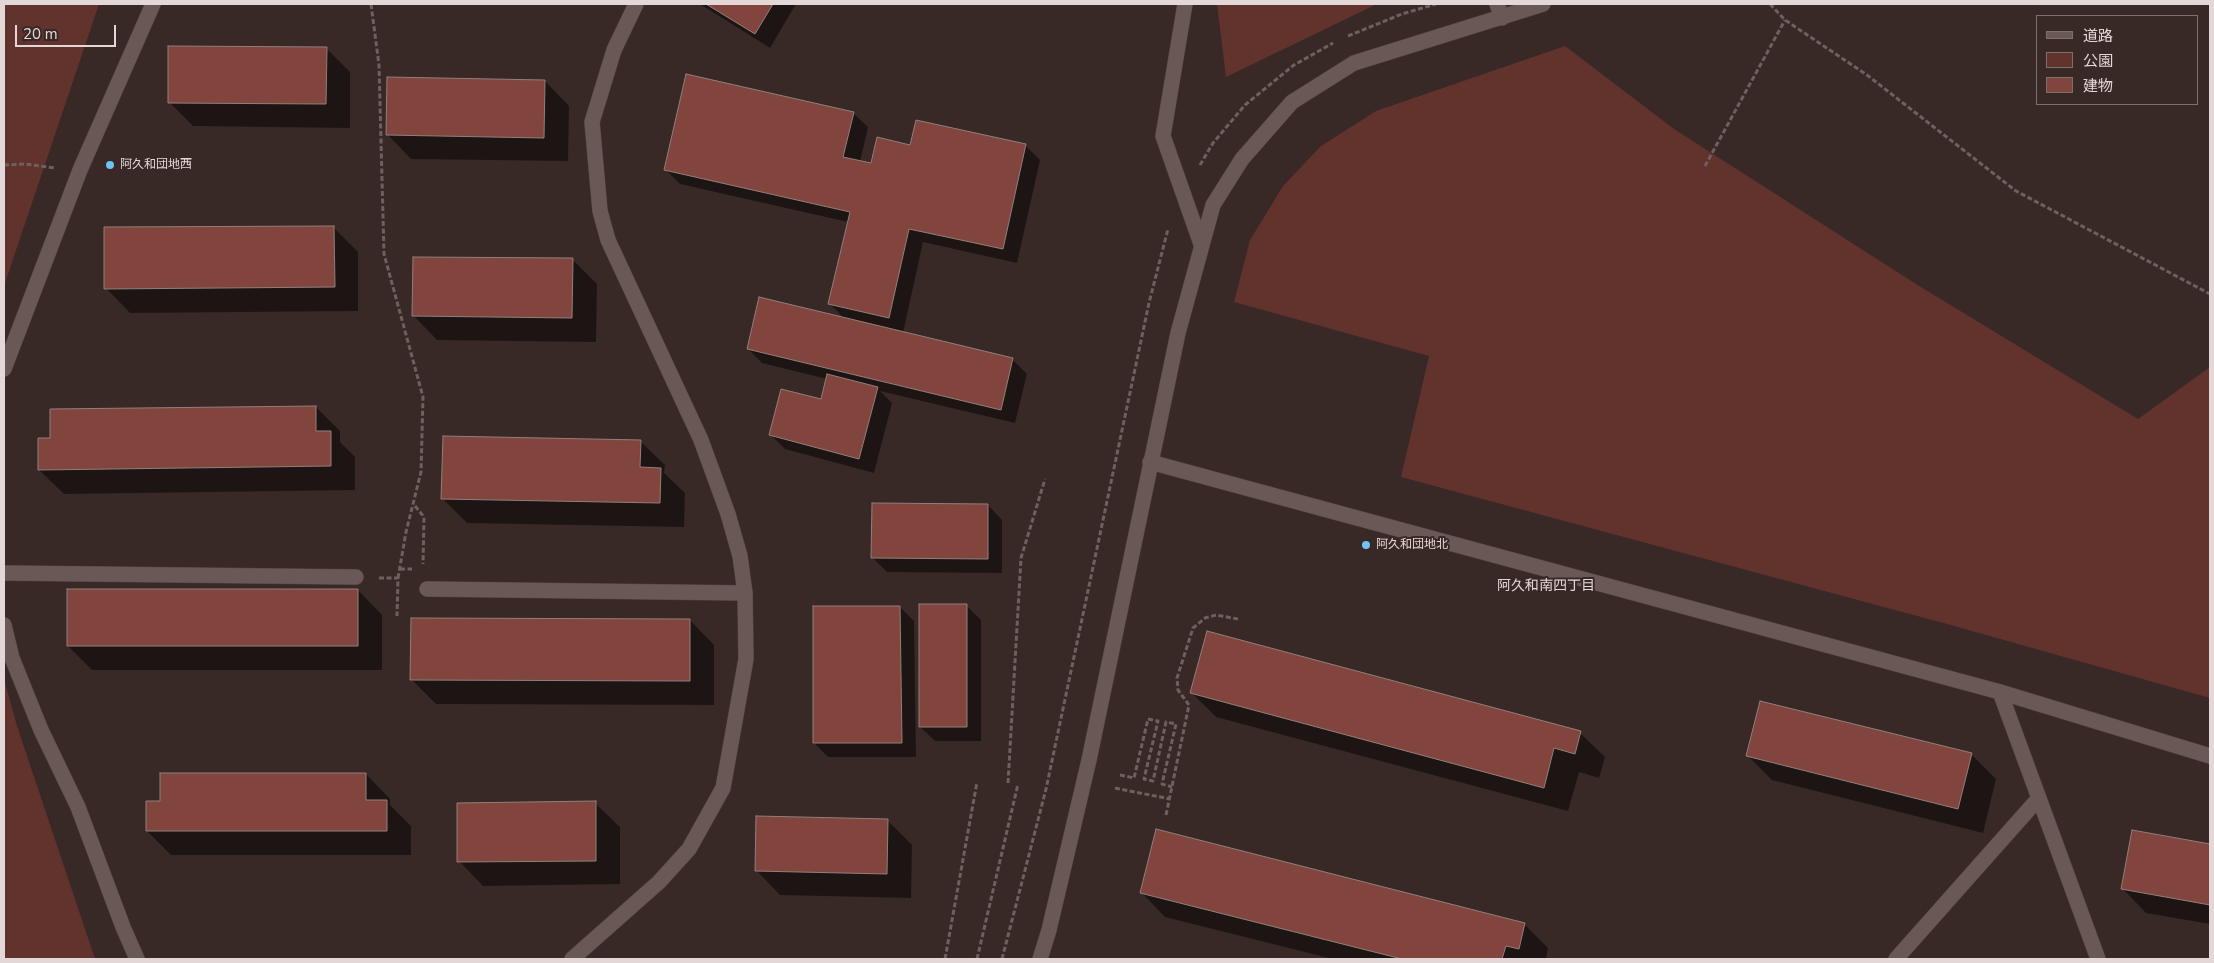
<!DOCTYPE html>
<meta charset="utf-8">
<style>
body{margin:0}
#map{position:relative;width:2214px;height:963px;overflow:hidden;background:#382927;font-family:"Nunito Sans","Noto Sans JP",sans-serif}
canvas{display:block}
.frame{position:absolute;inset:0;border:5px solid #e3d8d7;pointer-events:none}
.legend{position:absolute;left:2036px;top:15px;width:162px;height:90px;box-sizing:border-box;background:#382927;border:1px solid #7c6f6d;margin:0;padding:6px 9px;list-style:none;font-size:15px;color:#e3d8d7}
.legend li{display:flex;align-items:center;gap:10px;height:25px}
.legend b{width:25px;border:1px solid #7c6f6d}
.scale{position:absolute;left:15px;top:25px;width:101px;height:22px;box-sizing:border-box;border:2px solid #e3d8d7;border-top:0;padding-left:6px;font-size:15px;line-height:18px;white-space:nowrap;color:#e3d8d7;-webkit-text-stroke:4px #382927;paint-order:stroke}
</style>
<div id="map">
<canvas width="2214" height="963"></canvas>
<div class="frame"></div>
<ul class="legend">
<li><b style="height:6px;background:#695855"></b>道路</li>
<li><b style="height:14px;background:#62322c"></b>公園</li>
<li><b style="height:14px;background:#81453e"></b>建物</li>
</ul>
<div class="scale">20 m</div>
</div>
<script>
const c = document.querySelector('canvas').getContext('2d');
c.lineJoin = 'round';
function fillPath(path, color) {
  c.fillStyle = color;
  c.fill(path, 'evenodd');
}
function toPath(rows) {
  const path = new Path2D();
  for (const r of rows) {
    path.moveTo(r[0], r[1]);
    for (let i = 2; i < r.length; i += 2) path.lineTo(r[i], r[i + 1]);
  }
  return path;
}
function stroke(path, color, width, dash) {
  c.strokeStyle = color;
  c.lineWidth = width;
  c.lineCap = dash ? 'butt' : 'round';
  c.setLineDash(dash || []);
  c.stroke(path);
}
function drawText(font, color, halo, rows, align = 'center') {
  c.font = font + ' "Nunito Sans","Noto Sans JP",sans-serif';
  c.lineWidth = 4;
  c.setLineDash([]);
  c.textBaseline = 'middle';
  c.strokeStyle = halo;
  c.fillStyle = color;
  for (const [text, x, y, turn = 0] of rows) {
    c.save();
    c.translate(x, y);
    c.rotate((+turn || 0) * Math.PI / 180);
    c.textAlign = isNaN(turn) ? turn : align;
    if (halo) c.strokeText(text, 0, 0);
    c.fillText(text, 0, 0);
    c.restore();
  }
}
fillPath(toPath([
 [4,4,99,4,4,286],
 [1217,4,1377,4,1226,77],
 [1565,46,1674,129,1916,284,2138,419,2210,367,2210,698,1947,624,1401,477,1429,356,1234,302,1250,240,1283,186,1321,146,1376,111],
 [4,679,17,726,95,959,4,959]
]), '#62322c');
fillPath(toPath([
 [700,4,796,4,770,48],
 [326,48,350,72,350,128,193,126,169,102],
 [545,81,569,106,568,161,411,159,387,134],
 [853,113,868,127,860,162,872,165,911,146,917,121,1026,146,1040,160,1017,263,923,242,903,333,1012,359,1027,374,1015,423,880,391,892,403,874,473,785,449,771,435,822,400,827,379,762,363,748,349,845,319,830,304,848,222,680,184,665,169],
 [334,228,358,252,358,311,130,313,106,288],
 [573,260,597,284,596,342,437,340,413,315],
 [316,407,340,431,340,442,355,457,355,490,64,494,39,470,52,439],
 [640,441,665,465,664,473,685,493,684,527,467,523,442,498],
 [988,505,1002,520,1002,573,887,572,872,557],
 [358,590,382,615,382,670,92,670,68,646],
 [967,606,981,620,981,741,935,741,920,727],
 [900,607,914,621,916,757,828,757,814,743],
 [690,620,714,645,714,705,436,704,412,680],
 [1192,693,1580,733,1605,757,1599,778,1579,772,1568,811,1216,717],
 [1761,702,1972,755,1996,779,1983,833,1772,780,1748,756],
 [366,774,390,799,390,805,411,826,411,855,171,855,147,831],
 [595,803,620,827,620,884,483,886,459,861],
 [888,821,912,845,911,898,780,895,756,870],
 [2133,832,2210,846,2210,924,2146,913,2122,888],
 [1141,892,1524,924,1548,948,1546,959,1333,959,1165,917]
]), '#0007');
const building = toPath([
 [706,4,773,4,755,34,706,4],
 [168,46,327,47,326,104,168,103,168,46],
 [686,74,854,112,843,157,871,163,877,137,910,145,916,120,1026,144,1003,249,909,229,889,318,828,304,850,212,664,170,686,74],
 [387,77,545,80,544,138,386,135,387,77],
 [334,226,335,287,104,289,104,227,334,226],
 [413,257,573,258,572,318,412,316,413,257],
 [759,297,1013,358,1001,410,747,349,759,297],
 [827,374,878,387,859,459,769,435,781,389,821,399,827,374],
 [316,406,316,431,331,431,331,466,38,470,38,438,50,438,50,409,316,406],
 [443,436,641,440,640,467,661,468,660,503,441,499,443,436],
 [872,503,988,504,988,559,871,558,872,503],
 [67,589,358,589,358,646,67,646,67,589],
 [919,604,967,604,967,727,919,727,919,604],
 [813,606,900,606,902,743,813,743,813,606],
 [411,618,690,619,690,681,410,680,411,618],
 [1207,631,1581,731,1575,754,1554,748,1544,788,1190,693,1207,631],
 [1760,701,1972,753,1958,809,1746,756,1760,701],
 [160,773,366,773,366,800,387,800,387,831,146,831,146,801,160,801,160,773],
 [596,801,596,861,457,862,457,803,596,801],
 [756,816,888,819,887,874,755,871,756,816],
 [1156,829,1525,923,1519,949,1506,946,1502,959,1402,959,1140,893,1156,829],
 [2132,830,2210,844,2210,905,2121,889,2132,830]
]);
fillPath(building, '#81453e');
stroke(building, '#917f7c', 1);
const service = toPath([
 [1185,4,1163,136,1201,244],
 [4,573,356,577],
 [427,589,745,593]
]);
const minor = toPath([
 [1497,4,1502,18],
 [4,369,80,170,153,4],
 [1150,462,2000,692,2098,959],
 [4,625,12,658,41,730,78,807,123,927,137,959],
 [2000,692,2210,756],
 [572,959,659,882,689,849,723,788,746,659,745,593,740,556,728,514,701,440,608,240,600,211,592,122,614,50,636,4],
 [1896,959,2038,799]
]);
const tertiary = toPath([
 [1040,959,1049,930,1089,760,1178,333,1213,205,1242,159,1292,102,1354,63,1543,4]
]);
stroke(service, '#524544', 16);
stroke(minor, '#524544', 16);
stroke(tertiary, '#524544', 16);
stroke(toPath([
 [371,4,379,65,384,254,423,397,421,472,406,532,398,578],
 [1770,4,1785,20,1867,75,2016,191,2210,294],
 [1348,36,1402,14,1436,4],
 [4,165,25,164,55,168],
 [1200,165,1213,143,1245,105,1294,65,1333,43],
 [1705,166,1785,20],
 [415,506,424,517,423,564],
 [400,569,412,569],
 [379,578,398,578,397,616],
 [1120,775,1134,778,1148,719,1158,721,1144,779,1153,781,1166,722,1176,724,1162,784,1172,787],
 [1008,783,1021,558,1045,479],
 [1115,788,1170,799],
 [1166,815,1189,705,1178,690,1177,678,1193,628,1205,618,1216,615,1238,619],
 [945,959,977,782],
 [977,959,1018,784],
 [1002,959,1046,789,1149,303,1168,229]
]), '#6e605e', 3, [5, 2.5]);
stroke(service, '#695855', 15);
stroke(minor, '#695855', 15);
stroke(tertiary, '#695855', 15);
for (const [x, y, r, color] of [
 [110,165,5,"#70c1f4"],
 [1366,545,5,"#70c1f4"]
]) {
  const dot = new Path2D();
  dot.arc(x, y, r, 0, 2 * Math.PI);
  c.fillStyle = color;
  c.fill(dot);
  stroke(dot, '#382927', 2);
}
drawText('12px', '#e3d8d7', '#382927', [
 ["阿久和団地西",120,165],
 ["阿久和団地北",1376,545]
], 'left');
drawText('14px', '#e3d8d7', '#382927', [
 ["阿久和南四丁目",1546,587]
]);
</script>
